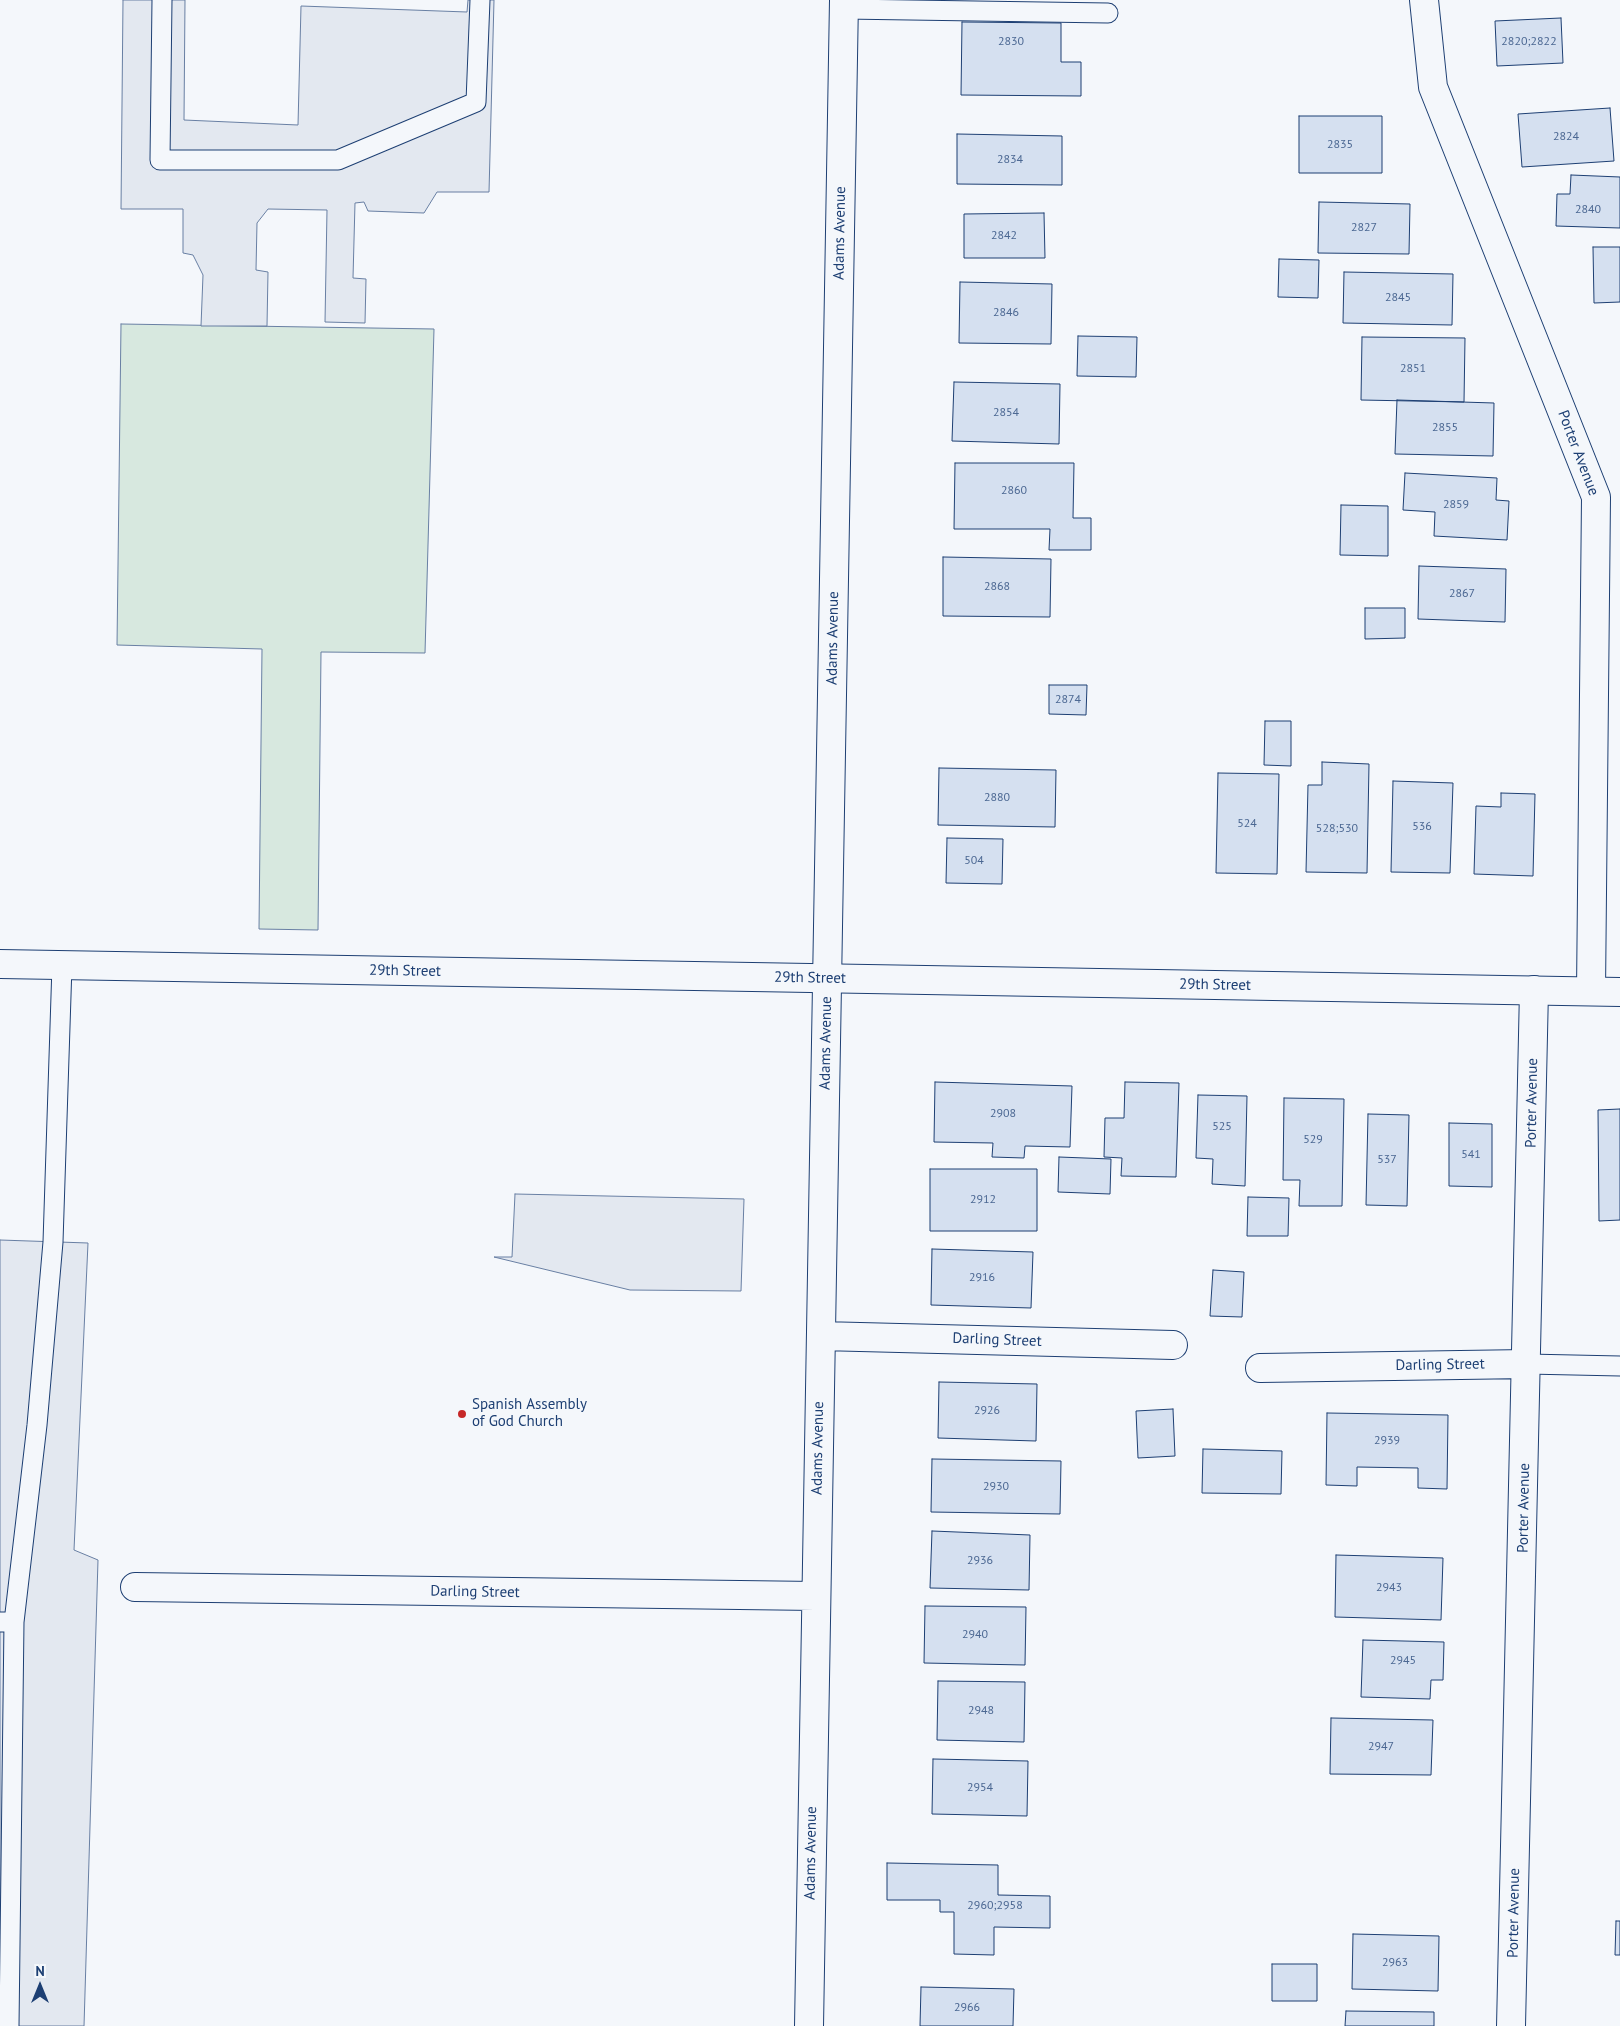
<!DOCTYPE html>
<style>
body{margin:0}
#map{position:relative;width:1620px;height:2026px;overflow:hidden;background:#f4f7fb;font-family:"PT Sans",sans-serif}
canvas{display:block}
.north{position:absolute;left:15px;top:1961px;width:50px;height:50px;-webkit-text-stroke:4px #f4f7fb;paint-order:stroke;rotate:0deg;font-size:14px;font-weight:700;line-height:20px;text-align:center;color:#1d3f73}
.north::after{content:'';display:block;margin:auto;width:18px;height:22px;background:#1d3f73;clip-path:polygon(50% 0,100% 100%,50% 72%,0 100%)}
</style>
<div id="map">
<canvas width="1620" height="2026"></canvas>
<div class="north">N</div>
</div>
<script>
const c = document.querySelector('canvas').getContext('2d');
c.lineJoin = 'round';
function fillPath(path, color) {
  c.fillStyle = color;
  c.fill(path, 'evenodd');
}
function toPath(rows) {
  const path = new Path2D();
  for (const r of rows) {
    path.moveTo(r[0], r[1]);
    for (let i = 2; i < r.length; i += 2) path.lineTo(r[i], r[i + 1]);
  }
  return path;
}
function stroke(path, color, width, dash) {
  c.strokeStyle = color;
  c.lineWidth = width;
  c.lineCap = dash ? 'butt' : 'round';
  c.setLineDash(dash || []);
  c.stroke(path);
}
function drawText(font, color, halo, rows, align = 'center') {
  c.font = font + ' "PT Sans",sans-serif';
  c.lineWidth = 4;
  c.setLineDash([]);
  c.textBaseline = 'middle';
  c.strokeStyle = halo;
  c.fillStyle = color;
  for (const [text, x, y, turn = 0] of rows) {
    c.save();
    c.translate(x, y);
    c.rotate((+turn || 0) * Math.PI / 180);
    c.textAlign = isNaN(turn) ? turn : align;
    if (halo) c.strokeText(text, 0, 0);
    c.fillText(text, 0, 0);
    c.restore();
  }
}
const green = toPath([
 [121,324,434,329,425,653,321,652,318,930,259,929,262,649,117,645,121,324]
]);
fillPath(green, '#d7e8df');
stroke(green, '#687fa3', 1);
const parking = toPath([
 [123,0,185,0,184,120,298,125,301,6,467,12,468,0,494,0,489,192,437,192,424,213,368,211,364,202,355,203,353,278,366,279,365,323,325,322,327,210,268,209,257,223,256,270,268,272,267,326,201,326,203,275,193,255,183,253,183,209,121,209,123,0],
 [515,1194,744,1199,741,1291,630,1290,494,1257,512,1257,515,1194],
 [0,1240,88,1243,74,1550,98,1560,84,2026,0,2026,0,1240]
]);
fillPath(parking, '#e3e8f0');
stroke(parking, '#687fa3', 1);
const building = toPath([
 [1561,18,1563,63,1497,66,1495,21,1561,18],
 [962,22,1061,23,1061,62,1081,62,1081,96,961,95,962,22],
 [1610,108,1614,161,1522,167,1518,114,1610,108],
 [1299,116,1382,116,1382,173,1299,173,1299,116],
 [957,134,1062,136,1062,185,957,184,957,134],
 [1571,175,1620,177,1620,228,1556,226,1557,194,1570,194,1571,175],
 [1319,202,1410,204,1409,254,1318,253,1319,202],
 [1044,213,1045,258,964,258,964,214,1044,213],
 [1593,247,1620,247,1620,302,1594,303,1593,247],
 [1279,259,1319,260,1318,298,1278,297,1279,259],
 [1344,272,1453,274,1452,325,1343,323,1344,272],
 [960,282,1052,284,1051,344,959,343,960,282],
 [1078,336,1137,337,1136,377,1077,376,1078,336],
 [1362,337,1465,338,1464,402,1361,400,1362,337],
 [954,382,1060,384,1059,444,952,441,954,382],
 [1397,400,1494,403,1493,456,1395,454,1397,400],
 [955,463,1074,463,1073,518,1091,518,1091,550,1049,550,1050,529,954,529,955,463],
 [1405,473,1497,478,1496,500,1509,501,1507,540,1434,536,1435,512,1403,510,1405,473],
 [1341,505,1388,506,1388,556,1340,555,1341,505],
 [943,557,1051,559,1050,617,943,616,943,557],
 [1419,566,1506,569,1505,622,1418,619,1419,566],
 [1365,608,1405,608,1405,638,1365,639,1365,608],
 [1049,685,1087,685,1086,715,1049,714,1049,685],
 [1265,721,1291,721,1291,766,1264,765,1265,721],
 [1322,762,1369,764,1367,873,1306,872,1308,785,1322,785,1322,762],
 [939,768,1056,770,1055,827,938,825,939,768],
 [1218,773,1279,774,1277,874,1216,873,1218,773],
 [1393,781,1453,783,1450,873,1391,872,1393,781],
 [1501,793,1535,794,1533,876,1474,874,1476,806,1501,807,1501,793],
 [947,838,1003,839,1002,884,946,883,947,838],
 [935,1082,1072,1086,1070,1147,1025,1146,1024,1158,992,1157,993,1143,934,1142,935,1082],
 [1125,1082,1179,1083,1176,1177,1121,1176,1122,1158,1104,1157,1105,1118,1124,1118,1125,1082],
 [1198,1095,1247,1096,1245,1186,1212,1184,1213,1159,1196,1158,1198,1095],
 [1284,1098,1344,1099,1342,1206,1299,1206,1300,1180,1283,1180,1284,1098],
 [1620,1109,1620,1220,1599,1221,1598,1110,1620,1109],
 [1368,1114,1409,1115,1407,1206,1366,1205,1368,1114],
 [1449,1123,1492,1124,1492,1187,1449,1186,1449,1123],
 [1059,1157,1111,1159,1110,1194,1058,1192,1059,1157],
 [930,1169,1037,1169,1037,1231,930,1231,930,1169],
 [1248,1197,1289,1198,1288,1236,1247,1236,1248,1197],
 [932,1249,1033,1252,1031,1308,931,1305,932,1249],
 [1213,1270,1244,1272,1242,1317,1210,1316,1213,1270],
 [939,1382,1037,1384,1036,1441,938,1438,939,1382],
 [1173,1409,1175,1456,1138,1458,1136,1411,1173,1409],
 [1327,1413,1448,1415,1447,1489,1418,1488,1418,1468,1357,1467,1357,1486,1326,1485,1327,1413],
 [1203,1449,1282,1451,1281,1494,1202,1493,1203,1449],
 [932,1459,1061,1461,1060,1514,931,1512,932,1459],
 [932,1531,1030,1535,1029,1590,930,1588,932,1531],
 [1336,1555,1443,1558,1441,1620,1335,1617,1336,1555],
 [925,1606,1026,1607,1025,1665,924,1663,925,1606],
 [1363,1640,1444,1642,1443,1680,1431,1680,1430,1699,1361,1697,1363,1640],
 [938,1681,1025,1682,1024,1742,937,1740,938,1681],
 [1331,1718,1433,1720,1431,1775,1330,1774,1331,1718],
 [933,1759,1028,1761,1027,1816,932,1814,933,1759],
 [887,1863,998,1865,998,1895,1050,1896,1050,1928,994,1927,994,1955,954,1954,954,1912,940,1912,940,1900,887,1900,887,1863],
 [1616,1921,1620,1921,1620,1955,1615,1955,1616,1921],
 [1353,1934,1439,1936,1438,1991,1352,1989,1353,1934],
 [1272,1964,1317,1964,1317,2001,1272,2001,1272,1964],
 [921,1987,1014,1989,1013,2026,920,2026,921,1987],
 [1346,2011,1434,2012,1434,2026,1345,2026,1346,2011]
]);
fillPath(building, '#d5e0f0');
stroke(building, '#1d3f73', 1);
const service = toPath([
 [162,0,160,160,338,160,476,102,480,0],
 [844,9,1108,13],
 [1527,1364,1620,1366],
 [0,1622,14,1622,9,2026],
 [14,1622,37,1425,53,1242,62,965]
]);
const minor = toPath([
 [1424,0,1433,87,1596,497,1591,991],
 [821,1336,1173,1345],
 [1260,1368,1527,1364],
 [135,1587,815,1596],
 [809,2026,844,0],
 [1511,2026,1534,990]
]);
const tertiary = toPath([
 [0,964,1620,992]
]);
stroke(service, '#1d3f73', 21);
stroke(minor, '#1d3f73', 30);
stroke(tertiary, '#1d3f73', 30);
stroke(service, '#f4f7fb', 19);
stroke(minor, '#f4f7fb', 28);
stroke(tertiary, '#f4f7fb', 28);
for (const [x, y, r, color] of [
 [462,1414,5,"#c62828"]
]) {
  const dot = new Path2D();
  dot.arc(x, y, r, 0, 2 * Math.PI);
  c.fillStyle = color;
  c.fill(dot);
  stroke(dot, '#f4f7fb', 2);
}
drawText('12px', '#4b6792', null, [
 ["2830",1011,42],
 ["2820;2822",1529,42],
 ["2824",1566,137],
 ["2835",1340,145],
 ["2834",1010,160],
 ["2840",1588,210],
 ["2827",1364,228],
 ["2842",1004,236],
 ["2845",1398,298],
 ["2846",1006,313],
 ["2851",1413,369],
 ["2854",1006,413],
 ["2855",1445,428],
 ["2860",1014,491],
 ["2859",1456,505],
 ["2868",997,587],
 ["2867",1462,594],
 ["2874",1068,700],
 ["2880",997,798],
 ["524",1247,824],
 ["536",1422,827],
 ["528;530",1337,829],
 ["504",974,861],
 ["2908",1003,1114],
 ["525",1222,1127],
 ["529",1313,1140],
 ["541",1471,1155],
 ["537",1387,1160],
 ["2912",983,1200],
 ["2916",982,1278],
 ["2926",987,1411],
 ["2939",1387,1441],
 ["2930",996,1487],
 ["2936",980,1561],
 ["2943",1389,1588],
 ["2940",975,1635],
 ["2945",1403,1661],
 ["2948",981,1711],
 ["2947",1381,1747],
 ["2954",980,1788],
 ["2960;2958",995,1906],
 ["2963",1395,1963],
 ["2966",967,2008]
]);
drawText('15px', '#1d3f73', '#f4f7fb', [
 ["Adams Avenue",840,233,-89],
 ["Porter Avenue",1578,453,69],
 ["Adams Avenue",833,638,-89],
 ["29th Street",405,971,1],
 ["29th Street",810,978,1],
 ["29th Street",1215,985,1],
 ["Adams Avenue",826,1043,-89],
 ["Porter Avenue",1532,1103,-89],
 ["Darling Street",997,1340,2],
 ["Darling Street",1440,1365,-1],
 ["Adams Avenue",818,1448,-89],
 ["Porter Avenue",1524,1508,-89],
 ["Darling Street",475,1592,1],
 ["Adams Avenue",811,1853,-89],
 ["Porter Avenue",1514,1913,-89]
]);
drawText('15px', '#1d3f73', '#f4f7fb', [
 ["Spanish Assembly",472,1405],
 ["of God Church",472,1422]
], 'left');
</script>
